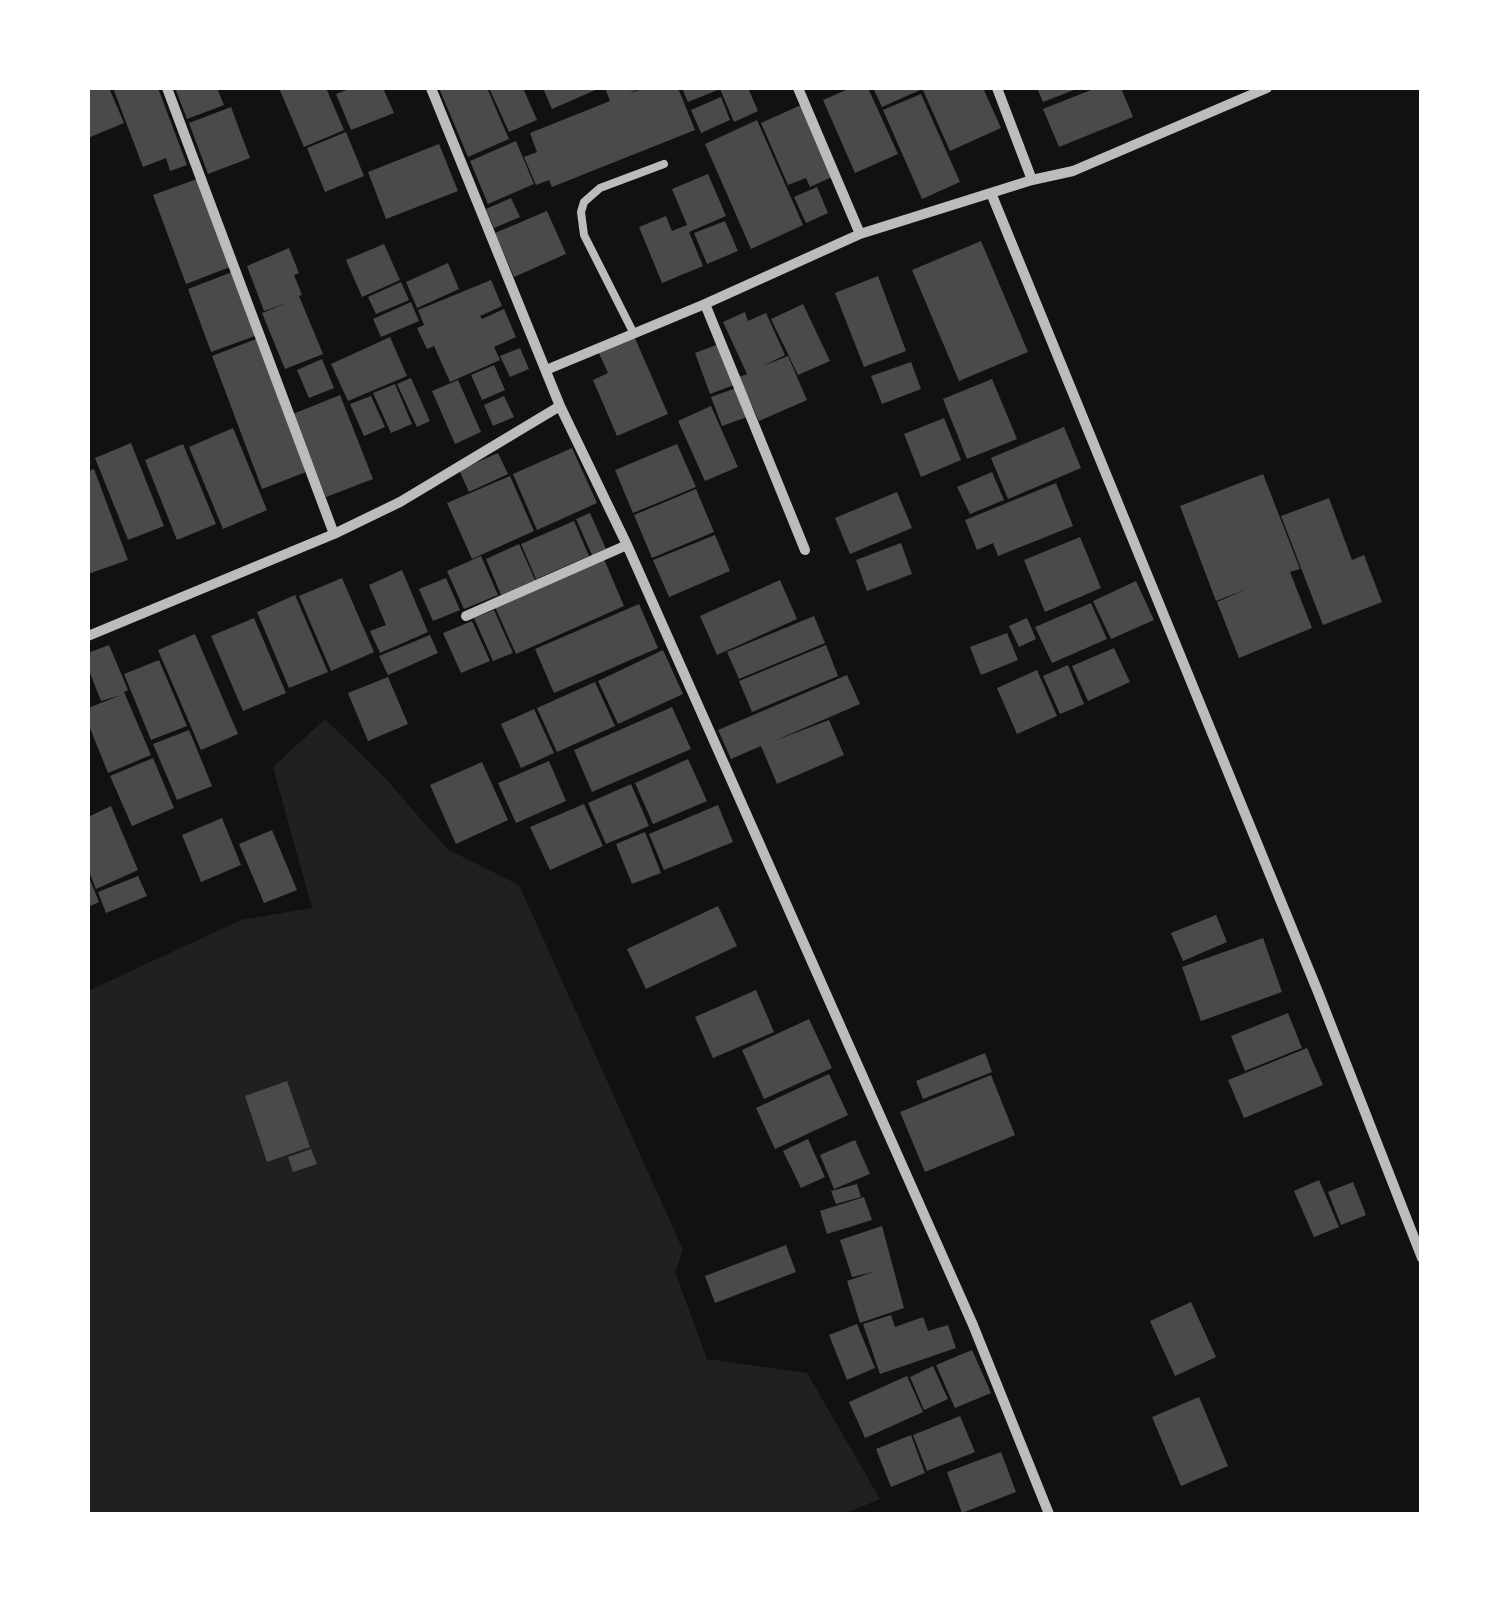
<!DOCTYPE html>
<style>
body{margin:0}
#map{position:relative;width:1509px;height:1602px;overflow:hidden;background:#111;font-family:Mulish,sans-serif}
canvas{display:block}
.frame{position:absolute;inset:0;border:90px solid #fff;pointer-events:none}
</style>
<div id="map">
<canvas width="1509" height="1602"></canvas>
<div class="frame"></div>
</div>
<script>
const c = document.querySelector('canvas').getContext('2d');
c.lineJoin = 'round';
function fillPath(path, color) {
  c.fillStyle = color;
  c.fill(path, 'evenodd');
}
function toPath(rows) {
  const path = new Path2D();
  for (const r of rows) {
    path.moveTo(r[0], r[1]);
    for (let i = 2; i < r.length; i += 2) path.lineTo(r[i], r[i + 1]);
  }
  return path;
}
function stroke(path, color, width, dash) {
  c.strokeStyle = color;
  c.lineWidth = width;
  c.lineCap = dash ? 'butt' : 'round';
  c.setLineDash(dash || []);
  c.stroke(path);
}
fillPath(toPath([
 [325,719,385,778,447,849,519,885,683,1250,675,1272,707,1359,807,1373,880,1499,844,1514,88,1514,88,991,241,920,312,908,273,767]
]), '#202020');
fillPath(toPath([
 [88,88,109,88,124,123,88,138],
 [113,88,158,88,187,165,170,171,166,158,143,167],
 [175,88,217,88,224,105,187,119],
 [279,88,326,88,344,130,304,147],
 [352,88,383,88,394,113,351,130,336,94],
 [439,88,487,88,509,139,468,157],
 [489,88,523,88,537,120,509,132],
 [543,88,600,88,552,109],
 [605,88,640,88,629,94,644,88,678,88,695,130,552,187,549,180,536,185,524,157,537,152,530,133,610,101],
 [682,88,748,88,758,111,734,122,720,89,688,102],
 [851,88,868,88,898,154,855,173,823,100],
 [873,88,919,88,920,90,882,107],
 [922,88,983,88,1001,128,950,151],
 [1037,88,1079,88,1043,102],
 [1096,88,1121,88,1133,117,1059,147,1043,109],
 [921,94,960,182,922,199,883,110],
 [721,97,730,120,701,133,691,110],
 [801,105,832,177,810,187,806,178,788,185,761,123],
 [231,107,250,158,208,174,189,123],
 [757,120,803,225,751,249,705,144],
 [346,132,364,176,325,192,307,148],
 [516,141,534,184,488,204,470,161],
 [439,144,458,191,386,219,368,172],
 [708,174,726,216,689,232,703,266,662,283,639,227,666,216,672,231,687,225,672,189],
 [197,179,230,267,186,284,153,195],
 [817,187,828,213,806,223,794,197],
 [511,198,520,217,494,228,486,209],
 [547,211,566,254,514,277,495,233],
 [725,221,738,251,707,264,694,233],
 [981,241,1028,352,959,381,912,270],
 [384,244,400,280,362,297,346,260],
 [289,248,299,273,294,275,302,295,299,296,323,354,285,369,262,313,290,302,264,311,247,266],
 [448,263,459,289,417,308,406,282],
 [232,272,255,336,211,352,188,289],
 [878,276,906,351,864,367,835,293],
 [491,280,502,306,480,316,482,319,504,309,516,337,494,347,500,360,450,382,434,346,427,349,417,328,424,325,418,310],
 [401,282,409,300,376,314,368,297],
 [411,302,419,321,381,337,373,319],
 [803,304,830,361,798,375,771,319],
 [745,312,748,321,766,313,785,355,763,366,788,356,807,400,759,421,739,377,747,374,723,322],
 [634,336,668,414,617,436,593,380,608,373,598,351],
 [390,337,407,376,348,401,331,364],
 [256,339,306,472,262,489,212,356],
 [719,344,734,385,710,394,695,353],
 [520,348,529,369,510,377,500,356],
 [322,359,334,388,309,398,297,370],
 [911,362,921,389,882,404,871,376],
 [494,365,505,390,482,400,471,375],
 [411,378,430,421,417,427,397,384],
 [992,379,1017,439,967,459,943,399],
 [458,380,481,432,455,444,432,391],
 [395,384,412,424,391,433,373,393],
 [736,388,747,417,722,426,711,397],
 [340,395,373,479,326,497,293,414],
 [371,396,385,427,364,436,350,404],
 [504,396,514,417,493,426,484,405],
 [711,406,738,467,705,481,678,421],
 [944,418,961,460,921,477,904,434],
 [1064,427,1081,468,1008,499,991,458],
 [233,428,267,510,223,529,189,447],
 [131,443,164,526,128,540,95,458],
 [183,444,216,524,177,540,145,460],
 [677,444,696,487,633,513,615,470],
 [572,448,597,503,537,530,513,474],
 [498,453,508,474,469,492,459,470],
 [94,469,128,560,88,574,88,471],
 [992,472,1004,500,970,514,957,487],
 [1263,474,1300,569,1290,572,1312,628,1239,658,1217,602,1247,589,1216,601,1180,506],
 [510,476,534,531,472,559,447,503],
 [1056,483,1073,526,998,556,993,543,977,550,965,520],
 [696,489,714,532,652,558,634,515],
 [897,492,912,528,850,554,835,518],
 [1329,498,1352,560,1364,555,1382,602,1323,625,1281,516],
 [590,513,606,549,592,555,576,519],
 [574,521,589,556,536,579,521,544],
 [715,535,730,571,669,597,653,560],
 [1080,537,1101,588,1045,612,1024,560],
 [901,543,912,574,867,591,856,560],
 [519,544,535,580,501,595,486,559],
 [481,556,498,595,464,609,447,571],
 [604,559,624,606,516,654,495,607],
 [402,570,428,632,380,653,370,631,386,625,369,585],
 [342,578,374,652,331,671,299,596],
 [446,578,460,610,433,621,419,589],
 [780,580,797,619,717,655,700,616],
 [1136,581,1154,620,1111,639,1093,601],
 [295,595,328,672,289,688,257,612],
 [1091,603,1107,639,1052,663,1035,627],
 [639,604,658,648,554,693,535,649],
 [494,610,513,653,493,661,474,618],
 [814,616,825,643,739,679,727,652],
 [254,618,286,693,243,711,211,636],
 [1027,618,1036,639,1019,647,1009,626],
 [472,621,490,661,461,673,443,633],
 [1007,633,1018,660,981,675,970,647],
 [195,634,238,734,201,750,158,650],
 [430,635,438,653,388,675,379,656],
 [109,645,128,690,124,692,151,755,108,773,88,723,88,708,121,695,101,701,88,668,88,653],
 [826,645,838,676,752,712,739,681],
 [1114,648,1130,682,1088,701,1072,666],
 [663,650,683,694,618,724,598,681],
 [159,660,187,726,151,740,124,674],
 [1068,665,1084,704,1060,714,1043,676],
 [1037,670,1057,716,1017,734,997,688],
 [847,675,860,704,774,741,829,720,844,755,777,784,761,746,731,759,718,730],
 [388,677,408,724,368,741,348,693],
 [595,682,615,726,557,752,537,708],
 [672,707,691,749,592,792,574,750],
 [534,709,554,753,521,768,501,724],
 [189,730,212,786,177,800,153,744],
 [153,758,174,808,132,826,110,776],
 [688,759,707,801,653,824,635,783],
 [549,761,566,801,516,823,498,783],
 [482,762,508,820,456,844,430,785],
 [631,784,649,826,606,844,588,803],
 [584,804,603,846,550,870,530,827],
 [718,805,733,842,664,870,649,834],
 [111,806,138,870,96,889,88,869,88,817],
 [222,818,241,865,201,882,182,835],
 [272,830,297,890,264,903,239,844],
 [645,832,661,873,632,884,616,844],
 [88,875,99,902,88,907],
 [138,876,147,896,106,913,98,892],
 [718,906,737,946,646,989,627,949],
 [1216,915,1227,942,1183,961,1171,933],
 [1263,938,1282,992,1201,1021,1182,967],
 [756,990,774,1032,713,1058,695,1017],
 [1288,1013,1302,1048,1245,1071,1231,1036],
 [809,1019,832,1068,764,1099,742,1050],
 [1307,1048,1323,1085,1244,1118,1228,1080],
 [985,1053,992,1072,923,1099,916,1081],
 [829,1074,848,1115,775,1149,756,1108],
 [991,1075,1015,1135,925,1172,900,1112],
 [287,1081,310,1147,267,1162,245,1096],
 [808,1139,825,1177,801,1188,783,1151],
 [855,1140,870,1174,834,1189,820,1155],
 [311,1149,317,1164,293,1172,288,1157],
 [1319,1180,1339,1227,1314,1237,1294,1191],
 [1353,1182,1366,1215,1341,1225,1328,1192],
 [857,1184,861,1197,836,1204,831,1191],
 [864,1197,872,1220,827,1234,820,1211],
 [882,1226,904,1308,860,1323,847,1281,873,1272,852,1277,840,1240],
 [786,1245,796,1272,715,1303,705,1276],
 [1191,1302,1216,1357,1175,1376,1150,1321],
 [891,1315,895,1327,923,1317,928,1331,948,1325,956,1348,880,1374,863,1324],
 [857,1324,875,1368,847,1380,829,1335],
 [972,1350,991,1393,955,1408,936,1365],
 [933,1366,948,1399,924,1410,910,1377],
 [907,1376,923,1412,865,1438,849,1402],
 [1199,1397,1228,1466,1181,1486,1152,1417],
 [960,1416,975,1452,927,1471,913,1435],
 [911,1435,925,1473,891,1487,876,1449],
 [1001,1452,1016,1492,962,1513,947,1472]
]), '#4a4a4a');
stroke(toPath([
 [633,332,584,235,581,212,584,202,600,188,664,164]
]), '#bcbcbc', 8);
stroke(toPath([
 [167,88,334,534],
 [431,88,560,406,627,545,973,1325,1049,1514],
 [798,88,860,234],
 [1032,180,1073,171,1267,88],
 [991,193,1318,992,1422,1258],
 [705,304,805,550],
 [546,370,705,304,860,234,1032,180,997,88],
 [466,616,627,545],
 [88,636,334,534,400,502,560,406]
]), '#bcbcbc', 10);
</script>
